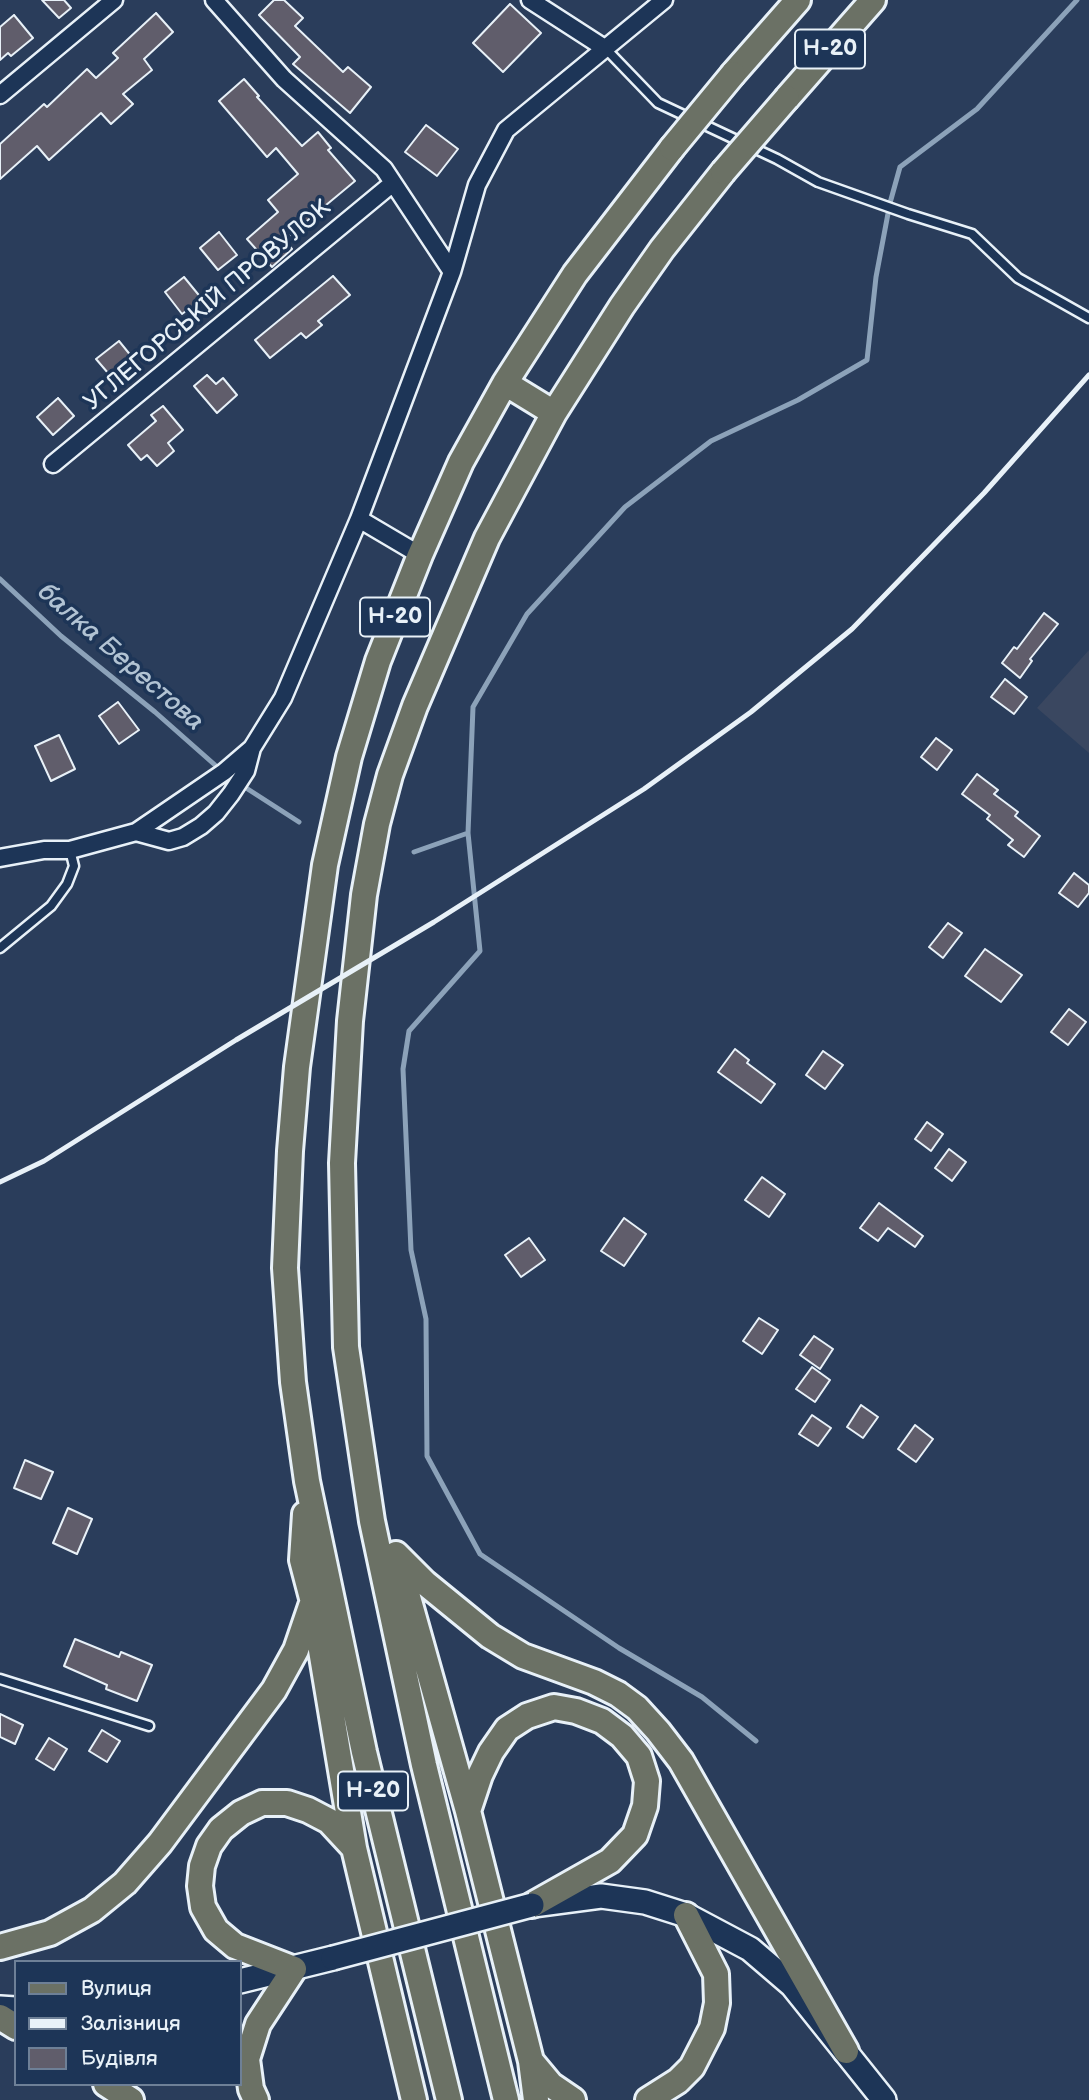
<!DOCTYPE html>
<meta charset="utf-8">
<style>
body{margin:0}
#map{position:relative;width:1089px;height:2100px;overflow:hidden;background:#2a3d5b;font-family:"Balsamiq Sans",sans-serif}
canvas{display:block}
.legend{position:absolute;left:14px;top:1960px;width:228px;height:126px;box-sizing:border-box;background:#1d3557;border:2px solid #6e8097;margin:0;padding:9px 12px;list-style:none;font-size:21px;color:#e8f1f8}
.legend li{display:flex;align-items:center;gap:14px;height:35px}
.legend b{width:35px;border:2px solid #6e8097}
</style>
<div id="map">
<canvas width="1089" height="2100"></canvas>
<ul class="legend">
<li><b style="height:9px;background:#6b7165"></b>Вулиця</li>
<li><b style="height:9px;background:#e8f1f8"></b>Залізниця</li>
<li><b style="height:19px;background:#605d6b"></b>Будівля</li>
</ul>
</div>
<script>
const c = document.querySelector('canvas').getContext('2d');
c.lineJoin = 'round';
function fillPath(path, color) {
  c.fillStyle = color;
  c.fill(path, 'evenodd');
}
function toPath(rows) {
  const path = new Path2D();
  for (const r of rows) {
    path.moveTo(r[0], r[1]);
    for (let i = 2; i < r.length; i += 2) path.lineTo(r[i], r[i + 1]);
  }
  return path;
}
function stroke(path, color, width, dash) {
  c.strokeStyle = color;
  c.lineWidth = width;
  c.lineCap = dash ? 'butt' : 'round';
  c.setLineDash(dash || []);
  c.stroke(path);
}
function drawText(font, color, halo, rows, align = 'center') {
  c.font = font + ' "Balsamiq Sans",sans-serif';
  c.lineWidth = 7;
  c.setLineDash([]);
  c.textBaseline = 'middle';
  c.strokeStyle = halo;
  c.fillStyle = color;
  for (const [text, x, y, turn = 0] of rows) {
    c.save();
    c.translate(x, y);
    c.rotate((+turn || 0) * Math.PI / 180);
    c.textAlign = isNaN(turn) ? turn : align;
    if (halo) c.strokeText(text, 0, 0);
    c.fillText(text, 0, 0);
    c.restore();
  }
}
fillPath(toPath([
 [1089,650,1089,753,1037,708]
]), '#3a4760');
stroke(toPath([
 [0,579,61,636,155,712,215,765],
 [243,786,299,822],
 [414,852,468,833],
 [756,1741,702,1697,619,1648,480,1554,427,1456,426,1319,411,1250,403,1069,409,1031,480,951,468,833,473,707,527,614,625,507,711,441,798,400,867,360,876,277,890,203,900,167,977,109,1077,0]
]), '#8ca2b9', 5);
const building = toPath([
 [42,0,64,0,71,8,59,18,42,0],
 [274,0,284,0,303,18,295,26,343,72,348,67,371,87,350,113,293,64,300,57,259,15,274,0],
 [510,4,541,33,503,72,473,43,510,4],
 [156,13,173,32,144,59,152,70,123,94,133,104,111,124,101,113,49,160,37,146,0,179,0,144,44,104,47,107,87,69,96,78,118,58,113,53,156,13],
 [14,15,33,38,11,56,8,53,0,60,0,27,14,15],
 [244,79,259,96,257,97,302,146,318,132,331,148,328,150,355,181,284,240,292,249,272,267,247,239,278,212,268,200,298,174,276,148,267,157,219,101,244,79],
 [426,125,458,149,437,176,405,152,426,125],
 [219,232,237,255,218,270,200,248,219,232],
 [333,276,350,295,318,321,322,325,306,338,301,333,270,358,255,340,333,276],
 [184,277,202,299,182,314,165,292,184,277],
 [119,341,136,362,114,380,96,359,119,341],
 [207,375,216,384,223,378,237,395,217,413,194,386,207,375],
 [58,398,74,416,53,435,37,417,58,398],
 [163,406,183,430,168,443,174,451,157,466,147,455,141,460,128,445,156,421,151,415,163,406],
 [1044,613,1058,624,1030,659,1032,661,1020,678,1002,663,1014,647,1017,649,1044,613],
 [1005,679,1027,697,1014,714,991,697,1005,679],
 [118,702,139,730,119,744,99,716,118,702],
 [59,735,75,769,51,781,35,746,59,735],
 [936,738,952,750,937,770,921,757,936,738],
 [977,774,998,790,994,794,1018,812,1015,816,1040,836,1024,857,1008,845,1013,840,987,819,990,815,962,794,977,774],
 [1074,873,1089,885,1089,893,1078,907,1059,893,1074,873],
 [948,923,962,933,943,958,929,947,948,923],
 [985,949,1022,975,1001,1002,965,976,985,949],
 [1069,1009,1086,1022,1068,1045,1051,1032,1069,1009],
 [735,1049,749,1060,747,1063,775,1084,761,1103,718,1072,735,1049],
 [823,1051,843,1065,825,1089,806,1075,823,1051],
 [927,1122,943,1134,931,1151,915,1139,927,1122],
 [949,1149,966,1162,952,1181,935,1168,949,1149],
 [762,1177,785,1194,769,1217,745,1200,762,1177],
 [879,1203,923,1236,915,1247,888,1228,878,1241,860,1228,879,1203],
 [624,1218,646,1234,624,1266,601,1251,624,1218],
 [529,1238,545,1260,521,1277,505,1255,529,1238],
 [759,1318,778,1330,762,1354,743,1341,759,1318],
 [814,1336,833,1349,820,1369,800,1355,814,1336],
 [812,1367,830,1380,815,1402,796,1389,812,1367],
 [861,1405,878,1417,863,1438,847,1427,861,1405],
 [812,1415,831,1428,818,1446,799,1434,812,1415],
 [915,1425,933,1439,916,1462,898,1449,915,1425],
 [25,1460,53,1472,41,1499,14,1488,25,1460],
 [68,1508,92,1519,77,1554,53,1543,68,1508],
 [75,1639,119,1657,121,1652,152,1665,137,1701,106,1689,107,1685,64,1666,75,1639],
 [0,1714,23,1725,15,1744,0,1737,0,1714],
 [102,1730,120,1741,107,1762,89,1751,102,1730],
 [49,1738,67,1749,54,1770,36,1759,49,1738]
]);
fillPath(building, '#605d6b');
stroke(building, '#e8f1f8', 2);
const service = toPath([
 [606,49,658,103,777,159,818,182,908,214,972,234,1018,278,1089,318],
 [0,948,51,906,67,884,74,866,70,850],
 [0,1679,149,1726]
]);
const minor = toPath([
 [214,0,284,79,384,169,452,272,359,519,420,555],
 [530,0,606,49],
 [0,95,114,0],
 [452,272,477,185,506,130,664,0],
 [53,464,393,183],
 [136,832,169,841,183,837,201,826,216,813,231,794,246,771,252,748],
 [0,858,44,850,70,850,136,832,224,772,252,748,283,698,359,519]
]);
const secondary = toPath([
 [533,1905,601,1896,645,1902,686,1915,750,1949,792,1985,884,2100],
 [240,1981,333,1958],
 [0,2008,16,2009]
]);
const primary = toPath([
 [733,74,798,0],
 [787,98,873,0],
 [505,383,554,413],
 [305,1514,302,1560,313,1602,354,1848,414,2100],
 [396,1554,425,1583,490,1636,523,1656,594,1682,618,1694,637,1708,658,1731,681,1761,846,2051],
 [397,1558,468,1811,531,2061,536,2100],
 [468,1811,480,1775,491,1752,507,1729,527,1716,554,1707,576,1711,602,1721,622,1736,639,1756,647,1781,645,1806,635,1835,610,1861,532,1905],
 [0,1947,50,1933,92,1910,125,1883,160,1843,274,1690,296,1650,311,1606],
 [0,2017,16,2027],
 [531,2061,551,2085,573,2100],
 [106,2084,131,2100],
 [256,2100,251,2089,247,2059,258,2024,294,1969,235,1946,216,1930,203,1907,200,1886,202,1866,209,1846,221,1829,241,1813,262,1803,287,1803,308,1810,329,1821,354,1848],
 [449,2100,364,1752,307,1481,293,1382,285,1268,290,1151,297,1067,325,865,349,757,378,661,420,555,461,462,505,383,575,274,672,148],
 [506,2100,424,1765,372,1521,346,1347,342,1163,350,1021,364,895,377,824,390,775,415,706,487,538,554,413,622,306,662,249,723,172],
 [648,2100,678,2081,692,2067,712,2028,717,2003,716,1974,686,1915]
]);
stroke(service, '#e8f1f8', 13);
stroke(minor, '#e8f1f8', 21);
stroke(secondary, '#e8f1f8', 28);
stroke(primary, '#e8f1f8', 30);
stroke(service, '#1d3557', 8);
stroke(minor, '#1d3557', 16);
stroke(secondary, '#1d3557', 23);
stroke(primary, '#6b7165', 24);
stroke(toPath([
 [0,1182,44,1161,236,1040,434,922,644,789,751,712,852,629,984,493,1089,375]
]), '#e8f1f8', 5);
const secondaryBridge = toPath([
 [333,1958,532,1905]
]);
const primaryBridge = toPath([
 [672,148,733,74],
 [723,172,787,98]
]);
stroke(secondaryBridge, '#e8f1f8', 28, []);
stroke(primaryBridge, '#e8f1f8', 30, []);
stroke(secondaryBridge, '#1d3557', 23);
stroke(primaryBridge, '#6b7165', 24);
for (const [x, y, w] of [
 [830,49,70],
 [395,617,70],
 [373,1791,70]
]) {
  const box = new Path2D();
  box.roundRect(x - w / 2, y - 19.5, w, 39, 5);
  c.fillStyle = '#1d3557';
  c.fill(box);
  stroke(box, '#e8f1f8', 2);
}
drawText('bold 23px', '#e8f1f8', null, [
 ["Н-20",830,49],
 ["Н-20",395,617],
 ["Н-20",373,1791]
]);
drawText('24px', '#e8f1f8', '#1d3557', [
 ["УГЛЕГОРСЬКIЙ ПРОВУЛОК",208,306,-40]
]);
drawText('italic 26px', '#b2c3d3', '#1d3557', [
 ["балка Берестова",120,658,41]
]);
</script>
